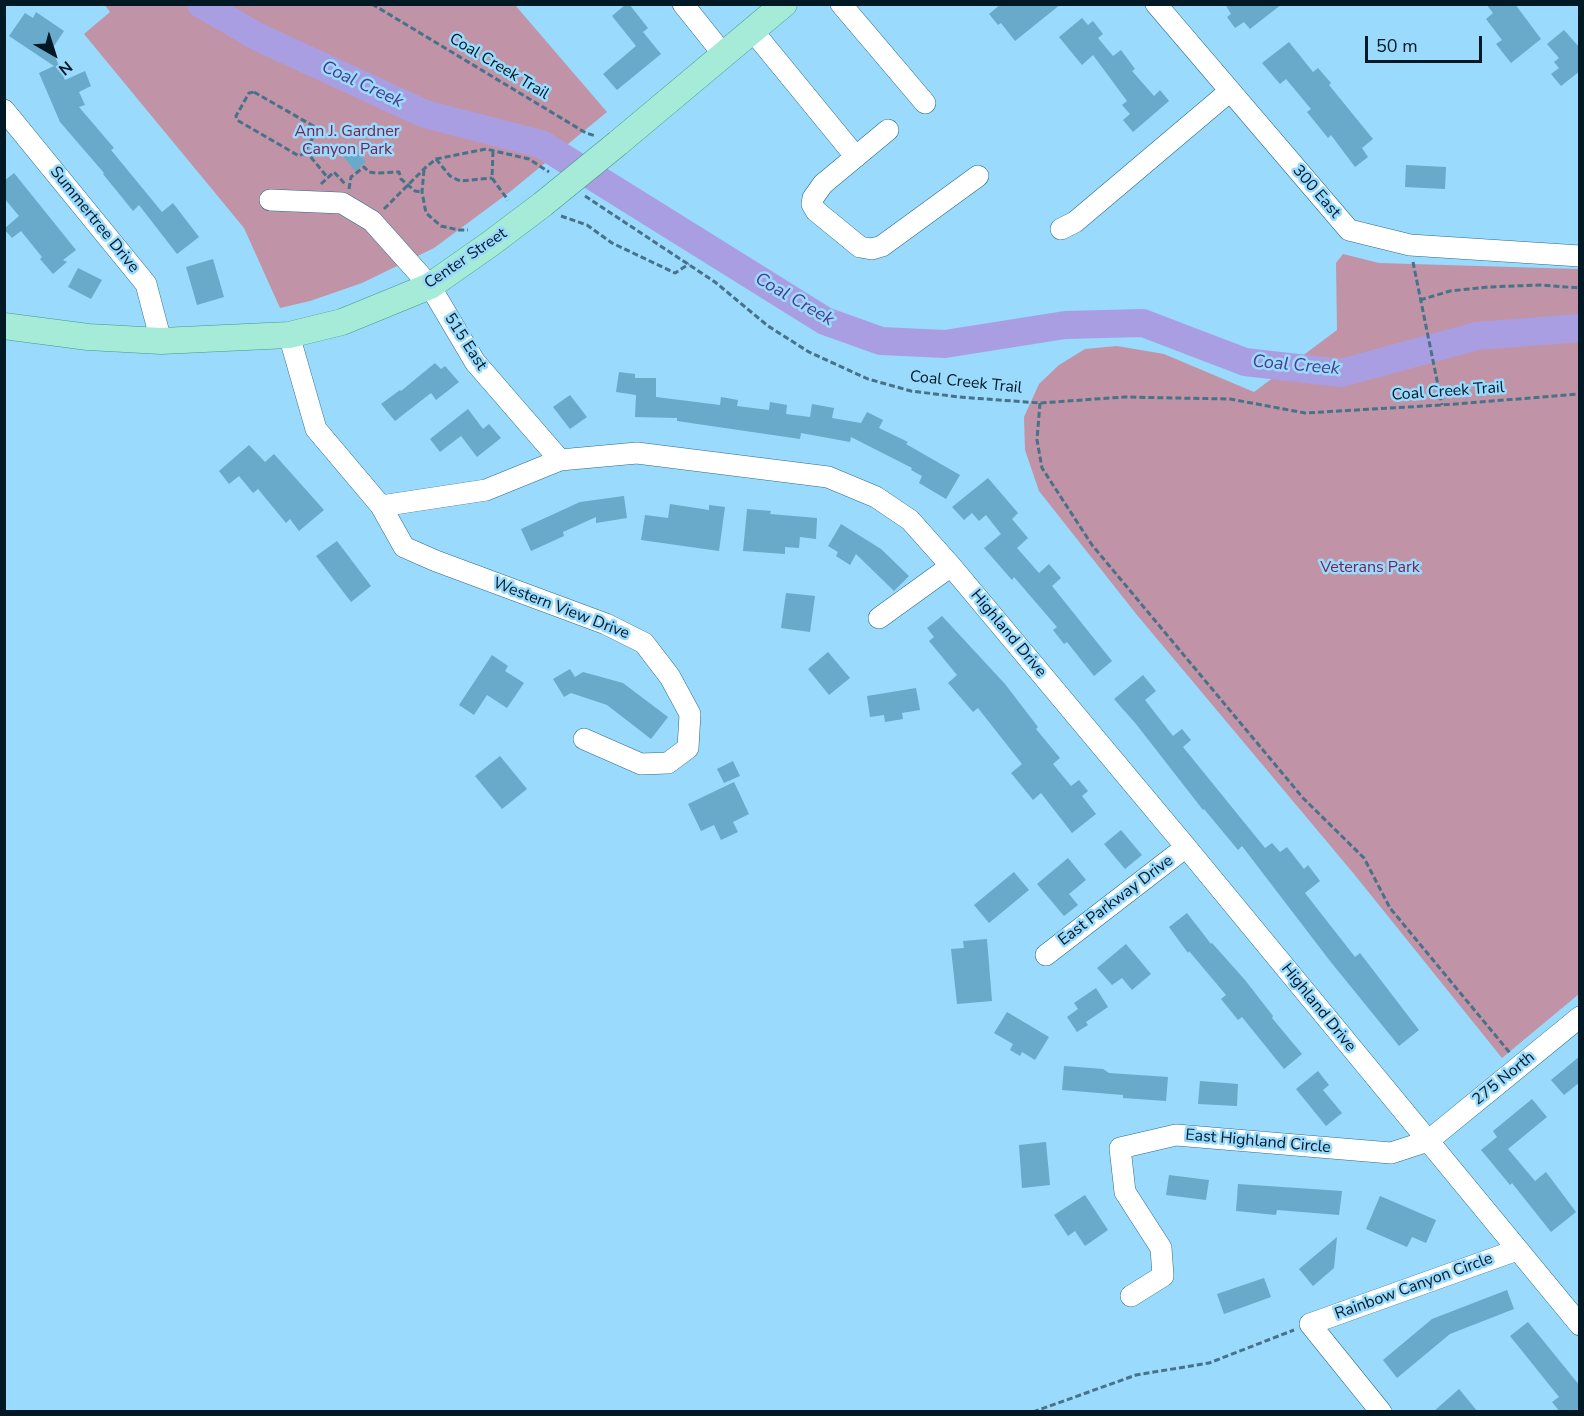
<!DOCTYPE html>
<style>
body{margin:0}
#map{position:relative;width:1584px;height:1416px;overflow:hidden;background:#99dafd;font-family:"Nunito Sans",sans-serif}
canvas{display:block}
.frame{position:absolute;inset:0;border:6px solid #001925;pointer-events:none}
.north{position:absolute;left:24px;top:24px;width:60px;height:60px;-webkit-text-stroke:4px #99dafd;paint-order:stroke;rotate:141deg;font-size:16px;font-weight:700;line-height:24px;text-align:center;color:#001925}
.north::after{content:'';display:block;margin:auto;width:21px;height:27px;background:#001925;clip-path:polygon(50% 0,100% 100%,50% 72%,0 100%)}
.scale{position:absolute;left:1365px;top:36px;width:117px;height:27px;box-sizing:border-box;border:3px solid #001925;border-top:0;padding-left:8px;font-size:18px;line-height:21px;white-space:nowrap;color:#001925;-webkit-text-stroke:4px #99dafd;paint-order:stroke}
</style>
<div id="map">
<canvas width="1584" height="1416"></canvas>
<div class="frame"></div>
<div class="north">N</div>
<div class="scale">50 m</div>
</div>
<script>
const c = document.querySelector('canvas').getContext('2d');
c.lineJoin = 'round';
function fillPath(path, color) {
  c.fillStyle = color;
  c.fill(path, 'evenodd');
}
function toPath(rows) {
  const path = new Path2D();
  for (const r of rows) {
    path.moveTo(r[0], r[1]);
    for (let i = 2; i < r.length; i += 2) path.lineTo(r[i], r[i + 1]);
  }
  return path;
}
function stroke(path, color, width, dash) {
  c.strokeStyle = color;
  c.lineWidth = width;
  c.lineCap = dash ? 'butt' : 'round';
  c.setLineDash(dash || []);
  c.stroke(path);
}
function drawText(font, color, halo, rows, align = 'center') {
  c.font = font + ' "Nunito Sans",sans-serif';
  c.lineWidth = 5;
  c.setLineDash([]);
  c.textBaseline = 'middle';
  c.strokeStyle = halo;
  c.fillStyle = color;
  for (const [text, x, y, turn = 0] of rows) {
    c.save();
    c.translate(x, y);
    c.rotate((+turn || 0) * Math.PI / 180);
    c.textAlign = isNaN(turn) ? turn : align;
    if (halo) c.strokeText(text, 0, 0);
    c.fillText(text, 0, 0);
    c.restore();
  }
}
fillPath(toPath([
 [105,5,515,5,607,112,511,191,434,248,362,283,310,301,280,308,244,228,84,34,110,12],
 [1343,254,1379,263,1579,269,1579,994,1502,1058,1354,874,1137,615,1039,491,1025,450,1024,417,1039,384,1059,365,1085,349,1117,346,1164,354,1254,392,1337,330,1336,263]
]), '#c094a6');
stroke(toPath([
 [201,4,258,37,425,114,541,144,825,321,881,341,945,344,1065,325,1143,323,1245,362,1341,373,1477,336,1580,328]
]), '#aa9ee2', 28);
fillPath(toPath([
 [626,4,629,4,648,28,643,32,661,54,617,90,603,74,636,46,612,16],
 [1001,4,1061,4,1015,41,1001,23,998,25,989,14],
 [1225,4,1282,4,1250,29,1244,22,1235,28,1227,17,1231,14],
 [1486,4,1515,4,1541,39,1511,63,1496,44,1502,40,1486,19,1493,13],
 [36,12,64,31,52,49,65,80,85,71,91,86,79,92,85,105,79,107,114,148,111,150,162,212,173,203,199,237,177,254,139,205,133,211,103,174,104,173,60,122,39,73,54,66,9,36,25,13,33,18],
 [1082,18,1088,25,1093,21,1103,34,1098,38,1113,56,1121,50,1135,69,1132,71,1154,96,1160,90,1169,101,1133,132,1123,120,1130,114,1122,105,1127,101,1093,55,1082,65,1059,37],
 [1564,30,1580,48,1580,71,1561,86,1551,74,1559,68,1554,62,1559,58,1547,44],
 [1289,42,1313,72,1318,68,1331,83,1329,85,1373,139,1362,148,1368,157,1355,167,1331,135,1328,138,1307,112,1311,109,1286,79,1280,84,1262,63],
 [352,145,366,162,355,171,341,154],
 [1406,165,1446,167,1445,189,1405,187],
 [14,173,76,250,63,260,67,262,53,274,40,259,42,257,21,231,12,238,4,229,19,216,4,198,4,181],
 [213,259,224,297,197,305,186,267],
 [78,268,102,280,91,299,68,287],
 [435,363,441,369,445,366,459,382,436,400,431,393,395,421,381,404,400,390,401,391],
 [619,372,635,374,635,378,656,378,656,397,720,405,721,397,738,400,737,406,769,410,770,402,787,405,786,414,810,417,812,404,834,408,832,418,861,423,867,412,883,420,879,428,908,442,906,444,960,475,946,499,919,483,922,476,911,470,912,468,851,437,850,442,801,433,800,439,677,421,677,418,635,417,636,395,616,392],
 [570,395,587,417,570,429,553,407],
 [468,409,483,429,489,424,501,438,477,457,461,436,440,452,430,439],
 [249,445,265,462,274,454,324,510,299,531,290,519,286,523,258,489,253,493,239,476,229,484,219,471],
 [988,478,1018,513,1012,519,1028,538,1017,548,1039,573,1049,564,1061,578,1052,586,1112,661,1094,676,1067,642,1064,644,1053,630,1057,627,1014,577,1012,580,984,548,1001,534,986,515,979,521,972,513,964,520,952,507],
 [624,496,627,518,596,523,596,517,563,532,564,536,531,551,521,529,580,502],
 [670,504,709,510,709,505,725,507,719,551,641,540,645,515,668,518],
 [747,509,771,511,770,514,817,518,816,539,800,537,799,548,785,547,785,554,743,551],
 [841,524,881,549,909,576,894,591,856,554,850,565,836,556,838,552,828,546],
 [337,541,371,586,351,602,316,556],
 [786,593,815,596,810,632,781,628],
 [942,616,1005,684,1038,727,1036,729,1060,758,1053,764,1071,786,1079,780,1088,791,1082,796,1096,814,1072,833,1041,793,1033,800,1011,773,1022,764,978,708,973,712,948,683,957,675,929,641,934,637,927,628],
 [828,652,850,678,829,695,808,669],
 [492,655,508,666,505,671,524,683,507,708,487,695,474,715,459,705],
 [570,669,575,677,583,672,623,683,668,717,651,739,607,705,571,693,564,697,553,679],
 [1143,675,1156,691,1145,700,1173,736,1182,729,1191,740,1183,747,1265,848,1272,843,1280,852,1287,847,1304,869,1308,865,1320,881,1305,893,1355,957,1360,953,1419,1030,1399,1046,1330,961,1242,846,1238,850,1204,809,1203,810,1136,724,1114,699],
 [916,688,920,710,902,713,903,719,885,722,884,715,870,717,867,696],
 [500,756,527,789,502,809,475,776],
 [733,761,740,776,724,783,717,769],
 [734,782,749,814,733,822,738,832,721,840,714,825,701,831,688,804],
 [1121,830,1142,855,1125,869,1104,844],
 [1068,858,1086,880,1069,894,1078,905,1064,916,1037,884],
 [1014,872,1029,890,989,923,974,905],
 [1187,913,1211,944,1212,943,1245,980,1273,1016,1272,1018,1302,1054,1284,1069,1242,1017,1238,1020,1221,999,1226,995,1189,951,1188,953,1169,927],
 [987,939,992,1001,957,1004,951,949,964,948,963,941],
 [1126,944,1151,974,1132,990,1122,978,1112,985,1097,968],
 [1096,988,1108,1007,1086,1022,1088,1025,1077,1032,1067,1017,1078,1009,1074,1003],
 [1007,1012,1049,1037,1035,1060,1022,1052,1020,1056,1010,1050,1013,1044,994,1033],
 [1580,1056,1580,1082,1564,1095,1551,1080],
 [1064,1066,1103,1069,1109,1073,1168,1077,1166,1101,1123,1098,1123,1095,1062,1090],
 [1318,1071,1329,1085,1323,1090,1342,1113,1326,1126,1296,1089],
 [1200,1081,1238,1084,1237,1106,1198,1104],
 [1532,1099,1547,1117,1508,1149,1535,1181,1546,1172,1576,1212,1551,1232,1512,1183,1510,1185,1481,1150,1497,1137,1493,1131],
 [1046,1142,1050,1185,1022,1188,1019,1145],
 [1169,1175,1209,1180,1206,1200,1166,1195],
 [1238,1184,1342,1191,1339,1215,1277,1210,1276,1215,1236,1211],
 [1085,1195,1108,1230,1085,1246,1075,1231,1068,1236,1054,1215],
 [1380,1196,1436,1220,1426,1243,1412,1237,1407,1247,1366,1229],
 [1337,1237,1334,1268,1313,1286,1299,1269],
 [1264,1278,1271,1297,1224,1314,1217,1294],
 [1507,1290,1514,1309,1450,1334,1397,1378,1383,1360,1432,1319],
 [1528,1322,1580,1386,1580,1412,1560,1412,1552,1402,1559,1397,1510,1336],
 [1459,1389,1478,1412,1433,1412]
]), '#69a9ca');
const minor = toPath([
 [683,4,723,54],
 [841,4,925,103],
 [1156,4,1349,230,1410,245,1580,256],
 [752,30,856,157],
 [4,110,146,284,161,341],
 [888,130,823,184,813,198,812,204,816,211,860,247,872,249,882,246,978,176],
 [270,200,342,203,372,221,430,286,475,362,560,460],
 [1061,229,1075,222,1230,91],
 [289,335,316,429,381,506,404,547,436,561,606,624,644,643,670,677,690,714,688,748,668,763,641,764,584,739],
 [381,506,486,490,560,460,637,453,828,477,876,497,910,520,951,566,1186,847,1580,1325],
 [879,618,951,566],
 [1046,955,1186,847],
 [1131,1296,1163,1276,1161,1248,1125,1192,1120,1148,1176,1135,1391,1153,1428,1141,1580,1017],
 [1381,1412,1310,1324,1517,1250]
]);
const major = toPath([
 [618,143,784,4],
 [4,326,88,337,161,341,289,335,342,322,430,286,490,244,543,204]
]);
stroke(minor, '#2a6c8a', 22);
stroke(major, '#498', 27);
stroke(toPath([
 [372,4,586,133,596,136],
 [254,92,315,127,317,131,303,154,299,156,237,120,236,116,249,93,254,92],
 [305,150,328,178],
 [493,151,492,178,508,200],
 [436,159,450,176,460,181,492,178],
 [424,170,422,192,426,213,441,226,459,230,468,230],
 [321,184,334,172,346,185],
 [349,189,351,177,364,167,369,172,376,173,399,172,401,179,415,191,422,192],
 [585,196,715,282,768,326,809,352,868,379,911,391,959,397,1040,403,1124,397,1230,399,1305,413,1442,405,1580,394],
 [384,209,425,168,436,159,486,149,529,159,549,172],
 [561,216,587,225,612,243,675,273,689,264],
 [1413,262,1442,405],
 [1420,300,1450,291,1488,287,1540,285,1580,288],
 [1040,403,1037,440,1042,468,1092,545,1303,798,1364,858,1390,908,1510,1053],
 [1033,1412,1136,1375,1209,1363,1294,1330]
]), '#477289', 3, [6, 3]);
stroke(minor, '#fff', 21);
stroke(major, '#a5ebd7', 26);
const majorBridge = toPath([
 [543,204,618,143]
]);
stroke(majorBridge, '#498', 27, []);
stroke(majorBridge, '#a5ebd7', 26);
drawText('16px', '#001925', '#99dafd', [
 ["Coal Creek Trail",499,67,31],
 ["300 East",1316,192,49],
 ["Summertree Drive",94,220,51],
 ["Center Street",466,259,-34],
 ["515 East",465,342,57],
 ["Coal Creek Trail",966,383,6],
 ["Coal Creek Trail",1448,392,-4],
 ["Western View Drive",561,609,21],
 ["Highland Drive",1008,634,50],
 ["East Parkway Drive",1116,901,-37],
 ["Highland Drive",1318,1008,51],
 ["275 North",1504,1079,-39],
 ["East Highland Circle",1258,1142,5],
 ["Rainbow Canyon Circle",1414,1287,-20]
]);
drawText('16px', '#792250', '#99dafd', [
 ["Ann J. Gardner",347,132],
 ["Canyon Park",347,150],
 ["Veterans Park",1370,568]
]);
drawText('italic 18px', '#4f3a8a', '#99dafd', [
 ["Coal Creek",362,85,25],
 ["Coal Creek",794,300,30],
 ["Coal Creek",1296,366,5]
]);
</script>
